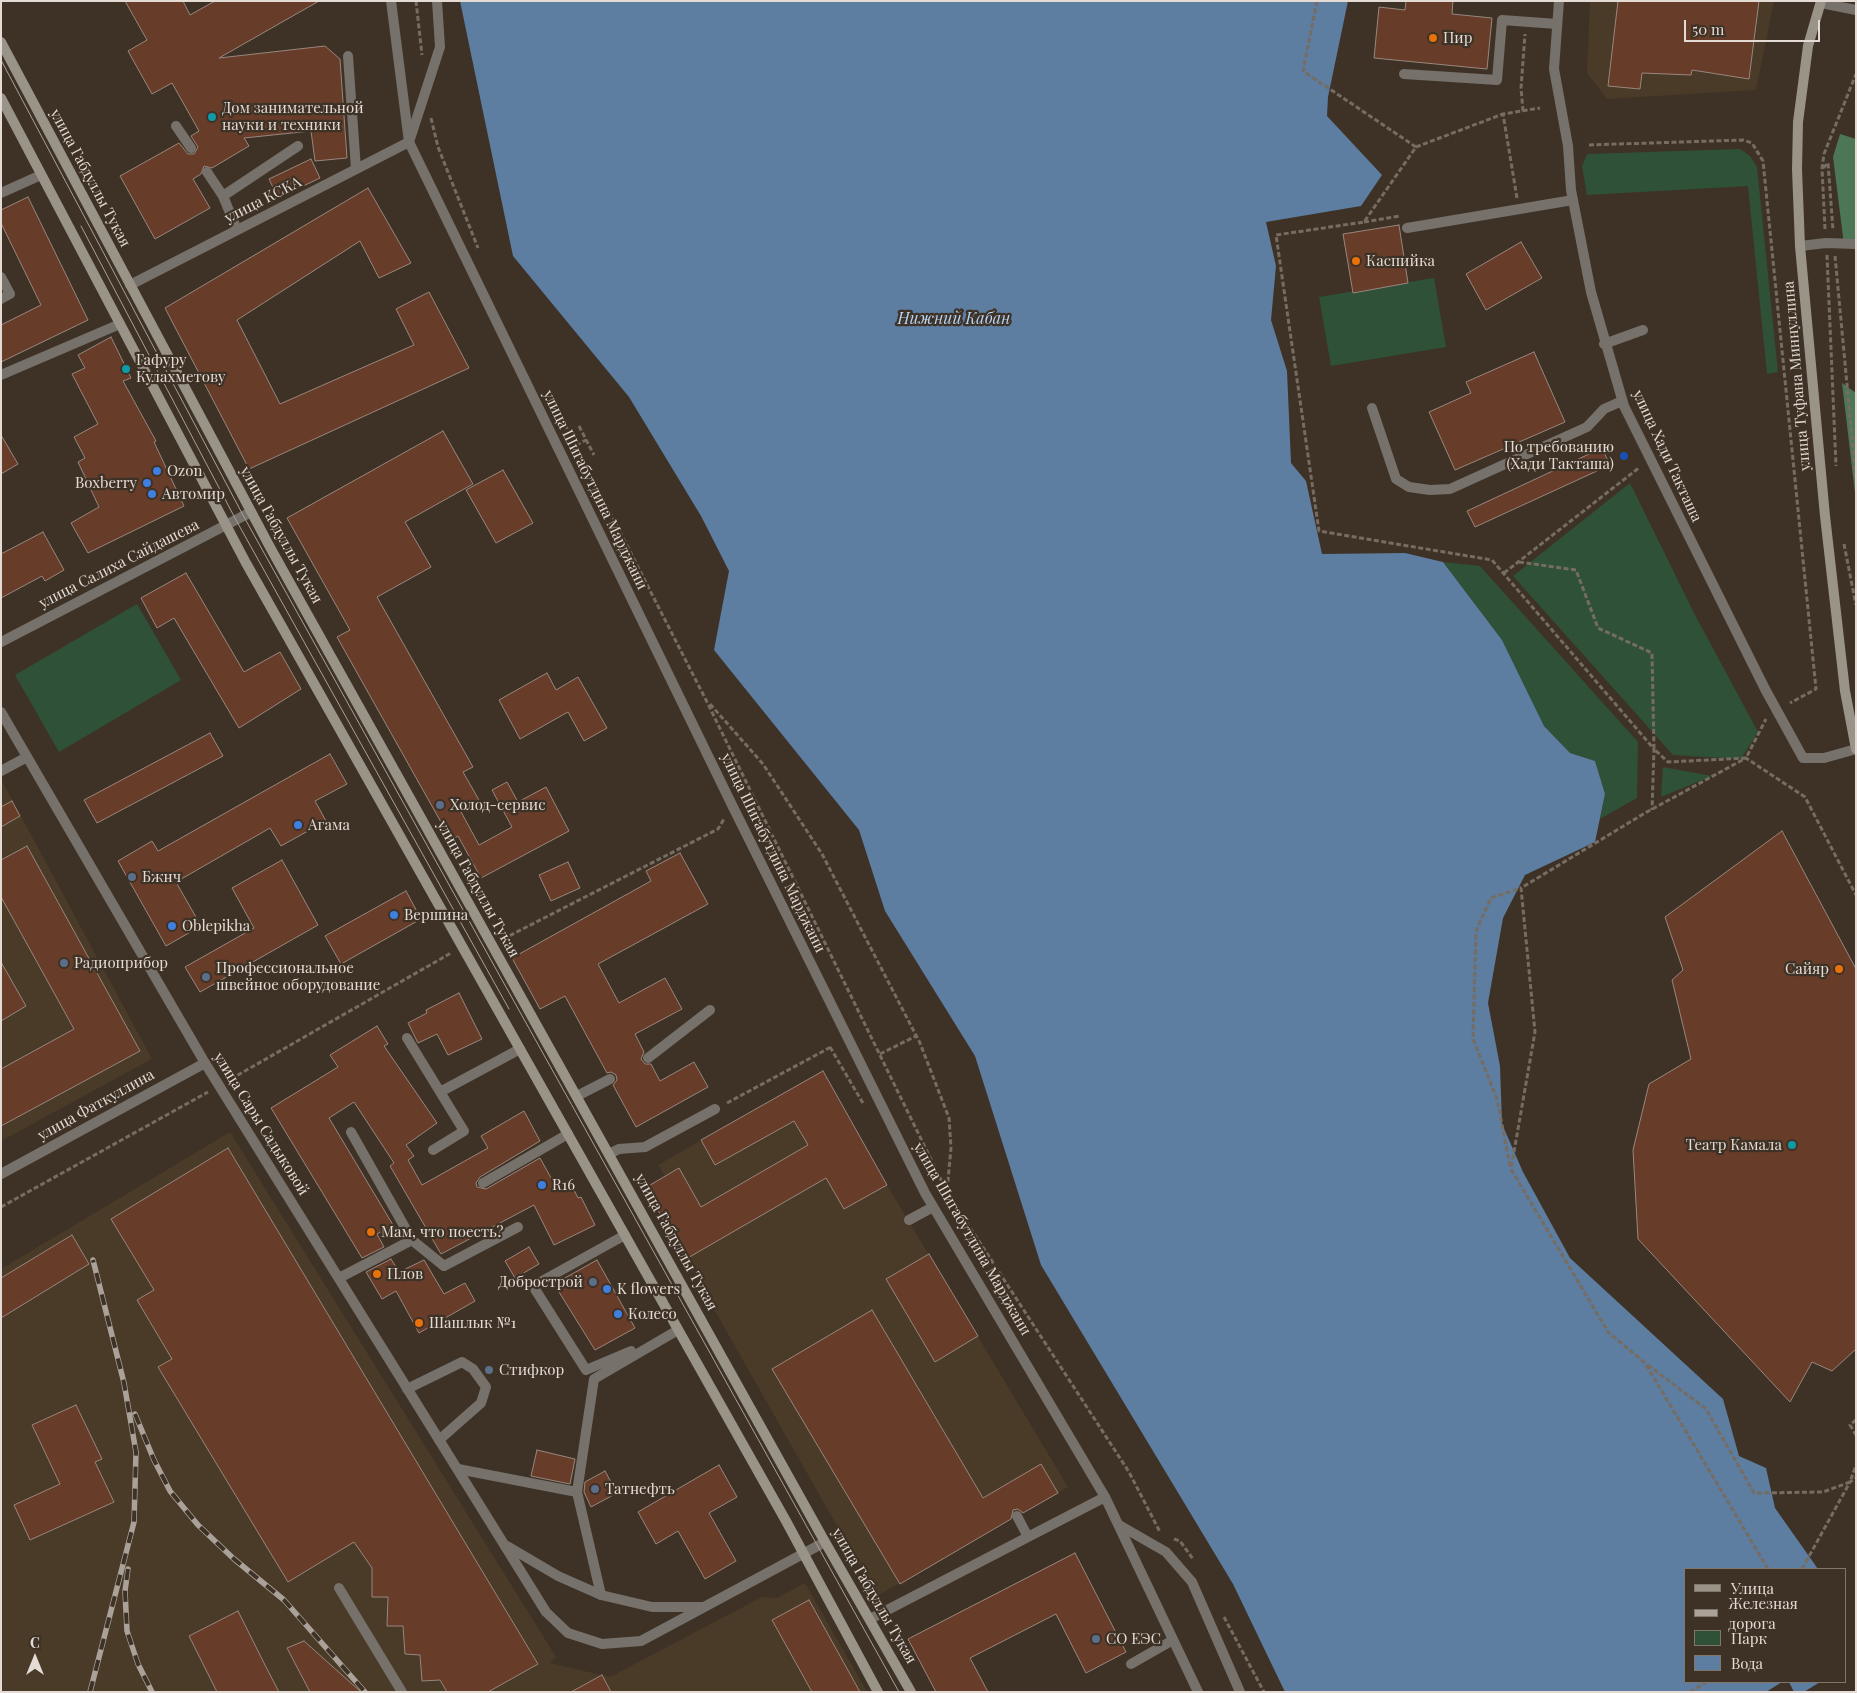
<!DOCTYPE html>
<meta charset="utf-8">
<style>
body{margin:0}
#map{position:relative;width:1857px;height:1693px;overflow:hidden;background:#3e3226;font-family:"Playfair Display",serif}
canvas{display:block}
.frame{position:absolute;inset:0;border:2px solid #e3dbd4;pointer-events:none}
.legend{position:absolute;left:1684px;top:1568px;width:162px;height:115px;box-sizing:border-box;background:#3e3226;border:1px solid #80766c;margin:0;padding:6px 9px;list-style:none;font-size:15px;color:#e3dbd4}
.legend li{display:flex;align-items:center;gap:10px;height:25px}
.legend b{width:25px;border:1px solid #80766c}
.north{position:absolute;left:10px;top:1633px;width:50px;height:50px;-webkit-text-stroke:4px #3e3226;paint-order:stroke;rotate:0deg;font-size:14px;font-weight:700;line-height:20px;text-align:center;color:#e3dbd4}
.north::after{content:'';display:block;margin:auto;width:18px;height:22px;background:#e3dbd4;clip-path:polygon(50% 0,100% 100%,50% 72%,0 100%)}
.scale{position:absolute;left:1684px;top:20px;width:136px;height:22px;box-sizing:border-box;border:2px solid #e3dbd4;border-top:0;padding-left:6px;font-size:15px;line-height:18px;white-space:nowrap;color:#e3dbd4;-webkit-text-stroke:4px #3e3226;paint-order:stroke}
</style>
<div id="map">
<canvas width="1857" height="1693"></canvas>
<div class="frame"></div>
<ul class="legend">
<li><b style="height:6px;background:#9a9388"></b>Улица</li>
<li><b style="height:6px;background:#aaa198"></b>Железная дорога</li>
<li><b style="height:14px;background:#2e5138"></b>Парк</li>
<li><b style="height:14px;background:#5d7da1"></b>Вода</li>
</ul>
<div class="north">С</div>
<div class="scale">50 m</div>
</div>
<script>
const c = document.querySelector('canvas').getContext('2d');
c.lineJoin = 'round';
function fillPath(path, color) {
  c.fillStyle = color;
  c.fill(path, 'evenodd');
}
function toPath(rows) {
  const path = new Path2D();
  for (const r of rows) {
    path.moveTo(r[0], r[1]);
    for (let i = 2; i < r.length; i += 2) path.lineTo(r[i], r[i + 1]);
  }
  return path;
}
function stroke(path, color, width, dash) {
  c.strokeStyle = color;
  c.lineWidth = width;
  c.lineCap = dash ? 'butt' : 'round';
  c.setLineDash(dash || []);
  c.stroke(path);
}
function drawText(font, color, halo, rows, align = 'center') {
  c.font = font + ' "Playfair Display",serif';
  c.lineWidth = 4.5;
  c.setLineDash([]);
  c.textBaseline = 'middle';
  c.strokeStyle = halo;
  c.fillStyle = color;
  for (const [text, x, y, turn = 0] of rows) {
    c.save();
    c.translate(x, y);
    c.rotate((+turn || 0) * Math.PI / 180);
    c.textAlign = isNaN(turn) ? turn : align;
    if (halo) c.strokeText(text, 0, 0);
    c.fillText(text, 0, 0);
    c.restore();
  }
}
fillPath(toPath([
 [1590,1,1774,1,1756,90,1607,99,1587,73],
 [1,779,152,1059,1,1141],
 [823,1071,887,1185,1068,1487,877,1596,645,1188,665,1176,658,1165],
 [230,1132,556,1657,550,1663,610,1677,762,1597,777,1598,805,1583,867,1692,1,1692,1,1269]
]), '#4a3a28');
fillPath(toPath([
 [1740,149,1750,156,1757,167,1778,372,1767,374,1748,186,1587,195,1582,166,1587,154],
 [1434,278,1446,347,1331,366,1319,297],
 [1630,483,1695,615,1758,732,1741,759,1673,755,1513,576],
 [1443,562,1480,566,1638,742,1637,798,1600,819,1605,794,1595,761,1570,753,1544,726,1502,640],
 [137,604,181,680,59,752,15,675],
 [1663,767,1712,776,1661,797]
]), '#2e5138');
fillPath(toPath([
 [1840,134,1856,139,1856,242,1844,245,1833,157],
 [1842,383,1856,393,1856,501]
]), '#4d7657');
fillPath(toPath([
 [460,1,1348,1,1328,97,1327,116,1382,175,1361,206,1266,222,1276,266,1271,320,1287,371,1291,463,1306,481,1322,554,1405,553,1443,562,1502,640,1544,726,1570,753,1595,761,1605,794,1595,842,1525,875,1503,918,1488,1003,1500,1066,1502,1124,1523,1172,1570,1258,1723,1399,1739,1456,1766,1468,1775,1508,1818,1569,1686,1569,1686,1682,1782,1682,1766,1692,1285,1692,1233,1584,1041,1265,975,1056,885,911,859,830,714,650,729,571,701,516,629,397,513,256],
 [1789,1682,1834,1682,1840,1692,1794,1692]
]), '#5d7da1');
fillPath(toPath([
 [1820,1682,1837,1682,1843,1692,1804,1692]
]), '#3e3226');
const building = toPath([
 [125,1,183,1,190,15,215,1,319,1,219,58,325,46,340,59,347,158,315,161,311,131,244,138,249,146,212,168,204,166,201,174,193,179,210,208,155,239,120,176,179,143,188,154,194,154,198,147,191,136,199,131,172,83,152,94,128,51,147,40,125,1],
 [1406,1,1453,1,1452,14,1492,18,1487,69,1374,58,1379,7,1405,10,1406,1],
 [1618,1,1759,1,1749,79,1692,70,1691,75,1642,73,1640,89,1608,86,1618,1],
 [311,159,320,178,278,198,269,179,311,159],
 [368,188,411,263,379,278,360,241,237,320,280,404,414,345,396,309,429,292,469,368,249,469,165,308,368,188],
 [28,197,88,320,1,362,1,325,41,305,1,223,1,210,28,197],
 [1399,225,1408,283,1353,293,1343,234,1399,225],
 [1521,242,1542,278,1486,310,1466,274,1521,242],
 [111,337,131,378,123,381,156,441,154,442,184,506,88,553,71,523,99,507,78,462,85,458,74,437,98,424,72,374,85,368,78,355,111,337],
 [1534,352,1565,422,1455,470,1429,412,1471,393,1466,382,1534,352],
 [443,431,473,484,405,522,431,567,377,597,473,767,463,772,479,800,460,810,479,845,512,827,492,790,507,782,518,802,546,787,569,831,481,878,458,836,451,840,337,637,350,630,287,518,443,431],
 [1,435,18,464,1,474,1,435],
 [1602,448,1610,465,1475,527,1467,511,1602,448],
 [503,470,533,523,496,543,466,490,503,470],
 [43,532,64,570,45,581,42,576,1,598,1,554,43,532],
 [186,573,244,672,280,652,301,689,239,728,174,618,157,628,141,598,186,573],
 [547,673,556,690,578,677,607,728,584,741,568,712,520,739,499,700,547,673],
 [210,733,223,756,97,823,84,800,210,733],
 [330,754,347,784,315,801,326,821,281,846,270,828,176,882,201,926,166,946,118,861,152,841,158,851,330,754],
 [12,801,20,816,1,827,1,807,12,801],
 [1782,831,1856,969,1856,1349,1832,1371,1812,1362,1790,1402,1638,1239,1633,1150,1649,1084,1691,1059,1672,980,1683,970,1665,917,1782,831],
 [27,846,140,1051,1,1126,1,1069,74,1029,1,897,1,860,27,846],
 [680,853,708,904,598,964,619,1003,665,978,682,1009,635,1034,644,1052,641,1059,645,1064,651,1064,660,1081,694,1062,708,1087,636,1127,613,1085,617,1080,616,1075,611,1072,607,1073,565,996,540,1009,512,958,651,881,646,871,680,853],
 [282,860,318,925,200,992,185,967,254,928,232,888,282,860],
 [568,862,580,888,551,901,539,875,568,862],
 [406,891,421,919,341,964,325,936,406,891],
 [1,962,26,1006,1,1021,1,962],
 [459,993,482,1039,448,1055,437,1034,418,1043,408,1023,427,1013,426,1010,459,993],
 [377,1026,388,1044,384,1046,437,1123,406,1145,414,1156,408,1160,422,1185,488,1148,481,1136,524,1111,540,1141,480,1177,476,1183,477,1187,486,1189,540,1158,556,1187,569,1180,578,1198,581,1197,595,1225,554,1245,534,1205,441,1254,390,1166,394,1163,354,1102,329,1118,393,1225,377,1234,384,1247,362,1258,271,1108,338,1067,330,1055,377,1026],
 [823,1071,887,1185,844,1209,826,1178,686,1259,645,1188,679,1168,701,1207,808,1145,794,1121,715,1165,701,1140,823,1071],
 [228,1148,538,1664,488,1692,447,1692,440,1680,422,1681,420,1655,405,1654,403,1626,387,1626,388,1597,372,1597,372,1568,354,1542,288,1582,158,1367,172,1359,137,1300,154,1290,111,1219,228,1148],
 [72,1235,89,1264,1,1318,1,1278,72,1235],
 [529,1247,539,1264,515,1278,505,1261,529,1247],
 [929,1254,978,1336,935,1362,886,1279,929,1254],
 [391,1259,399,1272,424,1260,444,1294,465,1283,475,1301,419,1333,396,1291,382,1299,366,1272,391,1259],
 [597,1260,635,1328,595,1350,554,1284,597,1260],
 [872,1310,983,1498,1041,1464,1058,1493,1023,1513,1018,1509,1013,1510,1011,1519,900,1584,772,1369,872,1310],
 [76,1405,102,1459,95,1462,114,1502,30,1540,14,1505,60,1484,32,1425,76,1405],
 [537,1450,575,1459,570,1484,531,1476,537,1450],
 [719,1465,737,1497,709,1513,736,1561,705,1579,678,1531,656,1544,638,1512,719,1465],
 [605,1471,617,1493,591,1507,584,1492,585,1482,605,1471],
 [1075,1553,1126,1652,1086,1673,1056,1614,970,1658,988,1692,936,1692,908,1639,1075,1553],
 [809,1600,860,1692,812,1692,772,1620,809,1600],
 [238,1611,265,1665,279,1692,217,1692,189,1636,238,1611],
 [304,1641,361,1692,310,1692,287,1648,304,1641],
 [602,1675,611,1692,571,1692,602,1675]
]);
fillPath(building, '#673d2a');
stroke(building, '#99867e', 1);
stroke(toPath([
 [416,1,422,55],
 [1317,1,1303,71,1416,147,1364,222,1276,235,1319,531,1492,560,1654,749,1652,810],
 [1523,111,1521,88,1525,34],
 [431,118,438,147,478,248],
 [1589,145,1743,140,1752,143,1763,161,1816,689,1790,703],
 [1416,147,1503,114],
 [1823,168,1828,163,1833,230],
 [1517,198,1503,114,1540,108],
 [1364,222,1400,216],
 [1825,229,1822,168,1824,154,1856,74],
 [1827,255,1836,466],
 [1835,256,1856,481],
 [548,391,706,700,947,1192,1129,1472,1160,1532],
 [579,426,594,455],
 [576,445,586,440],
 [1844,544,1856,605],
 [1519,562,1576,570,1598,628,1652,653,1654,749,1668,762,1746,758,1766,719],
 [1504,573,1640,467],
 [710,704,763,764,822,854,920,1043,949,1118,951,1148,947,1191],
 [503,939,718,829,724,819],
 [830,1047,864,1105],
 [880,1054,916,1036],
 [231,1079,451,953],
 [727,1103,831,1047],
 [1510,1166,1497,1099,1473,1039,1476,931,1491,898,1521,888],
 [1,1207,208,1092],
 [1648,1365,1706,1409,1754,1493,1823,1492,1850,1482,1856,1465],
 [1856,1420,1850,1425,1856,1435],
 [1174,1539,1180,1541,1193,1559],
 [1768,1569,1645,1363,1608,1332,1511,1169,1535,1032,1521,888,1645,813,1746,758,1805,797,1856,895],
 [1802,1569,1850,1482,1856,1478],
 [1224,1617,1264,1692],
 [1690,1692,1707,1682]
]), '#766c61', 3, [5, 2.5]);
stroke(toPath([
 [1821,3,1856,10],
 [348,56,356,169],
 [1404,74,1497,80,1502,20,1557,24],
 [176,126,191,148],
 [207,172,223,196],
 [1,193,41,175],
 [1407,228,1573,200],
 [237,230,223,196,298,146],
 [1800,246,1826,243,1856,244],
 [1,277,10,294,1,299],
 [130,285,409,142,440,47,437,1],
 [1604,344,1643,330],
 [1,375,120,324],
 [1372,408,1396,479,1409,487,1430,490,1450,489,1587,427,1604,409,1622,401],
 [1,771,27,757],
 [407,1038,464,1131,433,1150],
 [648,1058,710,1010],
 [440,1092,520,1049],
 [577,1096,610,1079],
 [351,1132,412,1240],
 [609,1154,619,1149,645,1147,715,1109],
 [483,1183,568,1134],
 [909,1220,933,1207],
 [625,1235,533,1286,586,1370,631,1351],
 [339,1278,412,1240,444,1266,518,1227],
 [407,1389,462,1362,473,1369,486,1387,481,1403,439,1440],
 [458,1469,577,1492],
 [1017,1516,1028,1537],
 [1119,1525,1166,1552,1192,1582,1240,1692],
 [339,1588,402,1692],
 [601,1595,577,1492,594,1379,678,1330],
 [870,1619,1105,1497],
 [1131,1664,1173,1640]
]), '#76716a', 10);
stroke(toPath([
 [391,1,409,142,732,805,925,1193,1105,1497,1198,1692],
 [1559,1,1554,69,1568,146,1571,190,1591,292,1624,406,1765,689,1803,758,1824,758,1856,749],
 [1,642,251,512],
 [1,1174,205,1063]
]), '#76716a', 10);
stroke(toPath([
 [1,712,205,1063,546,1612,568,1633,602,1644,641,1641,825,1542],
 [507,1546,558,1576,601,1595,652,1607,701,1607]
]), '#76716a', 10);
stroke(toPath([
 [1821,1,1808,46,1798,122,1797,169,1800,246,1825,516,1845,691,1856,749],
 [1,42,271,549,825,1542,911,1692],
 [1,98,246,563,786,1521,878,1692]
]), '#9a9388', 10);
stroke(toPath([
 [1,60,244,517,899,1692],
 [81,226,236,520,509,1009]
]), '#aaa198', 1);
const rail = toPath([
 [135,1414,154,1460,170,1491,198,1525,234,1559,284,1600,365,1692],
 [128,1569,125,1591,127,1631,138,1664,152,1692],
 [90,1692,134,1522,136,1452,124,1383,93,1260]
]);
stroke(rail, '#aaa198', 5.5);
stroke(rail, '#3e3226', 4, [11]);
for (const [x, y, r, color] of [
 [1433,38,5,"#e8710a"],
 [212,117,5,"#0f9aa8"],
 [1356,261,5,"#e8710a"],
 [126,369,5,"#0f9aa8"],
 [1624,456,5,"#1a4fb4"],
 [157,471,5,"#3f7fe0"],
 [147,483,5,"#3f7fe0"],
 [152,494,5,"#3f7fe0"],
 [440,805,5,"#5c6f8a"],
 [298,825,5,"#3f7fe0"],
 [132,877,5,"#5c6f8a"],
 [394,915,5,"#3f7fe0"],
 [172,926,5,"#3f7fe0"],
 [64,963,5,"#5c6f8a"],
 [1839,969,5,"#e8710a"],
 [206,977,5,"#5c6f8a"],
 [1792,1145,5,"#0f9aa8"],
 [542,1185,5,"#3f7fe0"],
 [371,1232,5,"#e8710a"],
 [377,1274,5,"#e8710a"],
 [593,1282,5,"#5c6f8a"],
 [607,1289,5,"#3f7fe0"],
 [618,1314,5,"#3f7fe0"],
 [419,1323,5,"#e8710a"],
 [489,1370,5,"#5c6f8a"],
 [595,1489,5,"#5c6f8a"],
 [1096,1639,5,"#5c6f8a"]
]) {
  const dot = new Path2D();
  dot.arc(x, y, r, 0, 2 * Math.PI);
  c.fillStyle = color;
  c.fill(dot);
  stroke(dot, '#3e3226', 2);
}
drawText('15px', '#e3dbd4', '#3e3226', [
 ["Пир",1443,38],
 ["Дом занимательной",222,108],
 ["науки и техники",222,125],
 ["Каспийка",1366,261],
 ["Гафуру",136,360],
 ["Кулахметову",136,377],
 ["По требованию",1614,447,"right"],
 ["(Хади Такташа)",1614,464,"right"],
 ["Ozon",167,471],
 ["Boxberry",137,483,"right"],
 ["Автомир",162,494],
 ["Холод-сервис",450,805],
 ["Агама",308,825],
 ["Бжнч",142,877],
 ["Вершина",404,915],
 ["Oblepikha",182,926],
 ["Радиоприбор",74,963],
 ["Профессиональное",216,968],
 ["швейное оборудование",216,985],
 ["Сайяр",1829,969,"right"],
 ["Театр Камала",1782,1145,"right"],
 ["R16",552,1185],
 ["Мам, что поесть?",381,1232],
 ["Плов",387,1274],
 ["Добрострой",583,1282,"right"],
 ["K flowers",617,1289],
 ["Колесо",628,1314],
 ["Шашлык №1",429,1323],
 ["Стифкор",499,1370],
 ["Татнефть",605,1489],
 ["СО ЕЭС",1106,1639]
], 'left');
drawText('15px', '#e3dbd4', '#3e3226', [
 ["улица Габдуллы Тукая",90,178,62],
 ["улица КСКА",263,200,-27],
 ["улица Туфана Миннуллина",1797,376,-95],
 ["улица Хади Такташа",1667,456,65],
 ["улица Шигабутдина Марджани",595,490,64],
 ["улица Габдуллы Тукая",281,535,61],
 ["улица Салиха Сайдашева",119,564,-27],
 ["улица Шигабутдина Марджани",773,853,64],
 ["улица Габдуллы Тукая",478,889,61],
 ["улица Фаткуллина",96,1105,-29],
 ["улица Сары Садыковой",261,1124,58],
 ["улица Шигабутдина Марджани",972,1239,60],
 ["улица Габдуллы Тукая",676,1242,61],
 ["улица Габдуллы Тукая",874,1596,60]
]);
drawText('italic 16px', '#b6d5f7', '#3e3226', [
 ["Нижний Кабан",954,319]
]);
</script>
